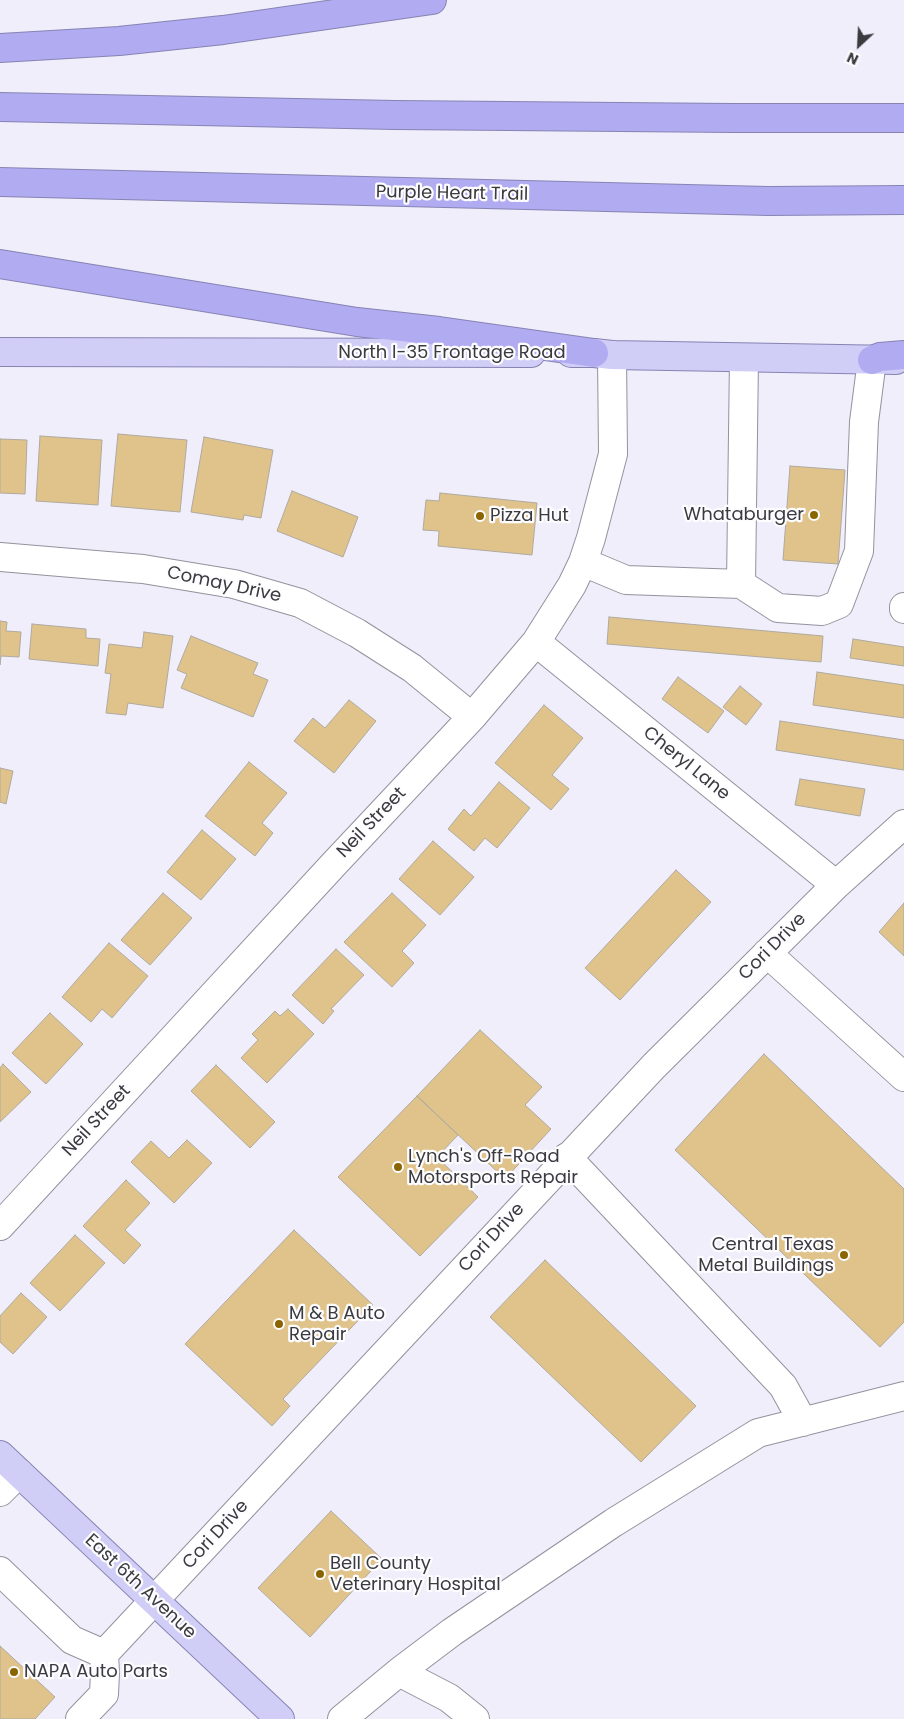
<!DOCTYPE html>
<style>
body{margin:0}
#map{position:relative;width:904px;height:1719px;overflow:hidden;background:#efeefa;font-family:Poppins,sans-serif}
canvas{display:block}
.north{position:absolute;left:834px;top:20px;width:50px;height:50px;-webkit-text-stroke:4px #fdfdff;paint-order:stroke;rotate:205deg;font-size:14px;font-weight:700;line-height:20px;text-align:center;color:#3a3a3f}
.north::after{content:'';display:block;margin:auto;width:18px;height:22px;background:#3a3a3f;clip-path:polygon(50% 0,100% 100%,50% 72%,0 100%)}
</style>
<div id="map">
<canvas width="904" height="1719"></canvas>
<div class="north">N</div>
</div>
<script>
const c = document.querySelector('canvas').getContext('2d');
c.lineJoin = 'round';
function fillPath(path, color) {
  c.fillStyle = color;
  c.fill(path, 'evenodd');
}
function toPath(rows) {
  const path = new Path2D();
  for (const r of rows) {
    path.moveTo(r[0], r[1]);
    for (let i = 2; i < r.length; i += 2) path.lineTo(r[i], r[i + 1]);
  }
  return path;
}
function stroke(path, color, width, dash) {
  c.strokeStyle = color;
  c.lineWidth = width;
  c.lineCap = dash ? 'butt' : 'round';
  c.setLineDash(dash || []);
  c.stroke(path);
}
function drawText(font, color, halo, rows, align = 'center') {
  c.font = font + ' Poppins,sans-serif';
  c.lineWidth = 4.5;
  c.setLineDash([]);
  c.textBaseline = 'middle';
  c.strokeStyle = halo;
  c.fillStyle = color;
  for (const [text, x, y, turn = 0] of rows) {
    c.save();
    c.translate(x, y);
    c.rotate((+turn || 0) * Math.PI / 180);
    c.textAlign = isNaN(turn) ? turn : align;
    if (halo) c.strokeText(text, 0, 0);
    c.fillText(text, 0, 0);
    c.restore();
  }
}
const building = toPath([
 [118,434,187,440,180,512,111,506,118,434],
 [40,436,102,440,98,505,36,501,40,436],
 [204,437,273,450,261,518,244,515,243,520,191,512,204,437],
 [0,439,27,440,25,494,0,493,0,439],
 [790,466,845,470,838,564,783,560,790,466],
 [292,491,358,517,343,557,277,531,292,491],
 [440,493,537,503,532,555,438,546,439,531,423,530,426,500,439,501,440,493],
 [609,617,823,636,821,662,607,644,609,617],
 [0,621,7,622,6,631,21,632,19,657,1,656,0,665,0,621],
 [32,624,86,629,86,638,100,639,98,666,29,659,32,624],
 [144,632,173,636,163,708,128,703,126,715,106,713,111,674,105,673,109,644,142,648,144,632],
 [191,636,258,663,253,674,268,680,253,717,181,688,187,674,177,670,191,636],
 [853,639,904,647,904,666,850,658,853,639],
 [817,672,904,685,904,718,813,705,817,672],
 [678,677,724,711,708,733,662,699,678,677],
 [740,686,762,704,746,725,723,707,740,686],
 [349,700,376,721,334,773,294,741,313,718,325,728,349,700],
 [544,705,583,738,552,775,569,789,551,810,495,763,544,705],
 [780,721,904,740,904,770,776,750,780,721],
 [249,762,287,793,262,823,273,833,255,856,205,816,249,762],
 [0,768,13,771,6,804,0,802,0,768],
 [800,779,865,789,860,816,795,805,800,779],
 [499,782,530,808,497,848,485,838,474,851,448,829,464,809,471,816,499,782],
 [202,830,236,859,201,900,167,872,202,830],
 [433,841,474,877,440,915,399,879,433,841],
 [676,870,711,902,620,1000,585,968,676,870],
 [163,893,192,918,150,965,121,940,163,893],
 [392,893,426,925,402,951,414,963,392,987,344,942,392,893],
 [904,903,904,956,879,932,904,903],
 [109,943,148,976,112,1018,102,1009,91,1022,62,997,109,943],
 [336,949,364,975,331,1009,334,1011,323,1024,292,995,336,949],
 [288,1009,314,1034,267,1083,241,1058,258,1040,252,1034,275,1011,280,1016,288,1009],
 [50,1013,83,1044,46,1084,12,1053,50,1013],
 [480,1030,542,1087,525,1105,551,1129,505,1179,417,1096,480,1030],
 [764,1054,904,1189,904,1322,880,1347,675,1150,764,1054],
 [3,1064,31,1092,0,1122,0,1068,3,1064],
 [216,1065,275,1122,250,1148,191,1091,216,1065],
 [417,1096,458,1135,437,1157,478,1197,420,1256,338,1177,417,1096],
 [187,1140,212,1163,174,1203,131,1162,151,1141,169,1158,187,1140],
 [126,1180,150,1203,125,1230,141,1245,124,1264,83,1226,126,1180],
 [294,1230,373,1305,283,1399,290,1406,272,1426,185,1344,294,1230],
 [75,1235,105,1263,60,1311,30,1283,75,1235],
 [545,1260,696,1406,641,1462,490,1317,545,1260],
 [21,1293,47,1317,13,1354,0,1342,0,1316,21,1293],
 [331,1511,382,1559,310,1637,258,1588,331,1511],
 [0,1646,55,1697,35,1719,0,1719,0,1646]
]);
fillPath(building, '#e0c38b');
stroke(building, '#afa99f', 1);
const minor = toPath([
 [0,557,143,569,234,584,300,603,357,633,412,668,472,717],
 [583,562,626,580,741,584,744,358],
 [741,584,778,608,822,611,839,604,859,551,864,422,872,360],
 [904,607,904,609],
 [536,642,836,885],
 [767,953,904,1077],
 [567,1157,783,1386,803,1422],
 [0,1226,334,864,472,717,536,642,572,585,583,562,591,538,613,454,612,355],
 [0,1492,19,1473],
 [0,1571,72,1640,104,1654],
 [399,1672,452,1632,613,1523,758,1433,904,1396],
 [80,1719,104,1694,105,1673,104,1654,654,1066,836,885,904,824],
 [342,1719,399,1672,449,1698,475,1719]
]);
const major = toPath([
 [0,352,531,353],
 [571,353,594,353,612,355,896,360],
 [0,1455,280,1719]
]);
const highway = toPath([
 [0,48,119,41,223,30,432,0],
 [0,107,395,115,733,118,904,118],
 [0,182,768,201,904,200],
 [0,264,357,322,439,331,594,353],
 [872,360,880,357,904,355]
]);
stroke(minor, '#93929d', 30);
stroke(major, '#8783b3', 30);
stroke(highway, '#8783b3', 30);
stroke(minor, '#fff', 28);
stroke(major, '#d0cdf7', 28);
stroke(highway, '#b1abf2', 28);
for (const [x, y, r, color] of [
 [814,515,5,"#896401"],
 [480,516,5,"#896401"],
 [398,1167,5,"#896401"],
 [844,1255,5,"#896401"],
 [279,1324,5,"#896401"],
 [320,1574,5,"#896401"],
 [14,1672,5,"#896401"]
]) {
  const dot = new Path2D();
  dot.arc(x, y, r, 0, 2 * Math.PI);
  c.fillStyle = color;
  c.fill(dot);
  stroke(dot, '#fdfdff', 2);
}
drawText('18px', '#3a3a3f', '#fdfdff', [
 ["Purple Heart Trail",452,194,1],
 ["North I-35 Frontage Road",452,353],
 ["Comay Drive",224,585,12],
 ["Cheryl Lane",686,764,39],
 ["Neil Street",372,823,-46],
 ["Cori Drive",773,947,-45],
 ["Neil Street",97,1121,-47],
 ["Cori Drive",492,1238,-47],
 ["Cori Drive",216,1535,-47],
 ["East 6th Avenue",140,1587,43]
]);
drawText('18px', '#3a3a3f', '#fdfdff', [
 ["Whataburger",804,515,"right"],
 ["Pizza Hut",490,516],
 ["Lynch's Off-Road",408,1157],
 ["Motorsports Repair",408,1178],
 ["Central Texas",834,1245,"right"],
 ["Metal Buildings",834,1266,"right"],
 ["M & B Auto",289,1314],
 ["Repair",289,1335],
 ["Bell County",330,1564],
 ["Veterinary Hospital",330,1585],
 ["NAPA Auto Parts",24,1672]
], 'left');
</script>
